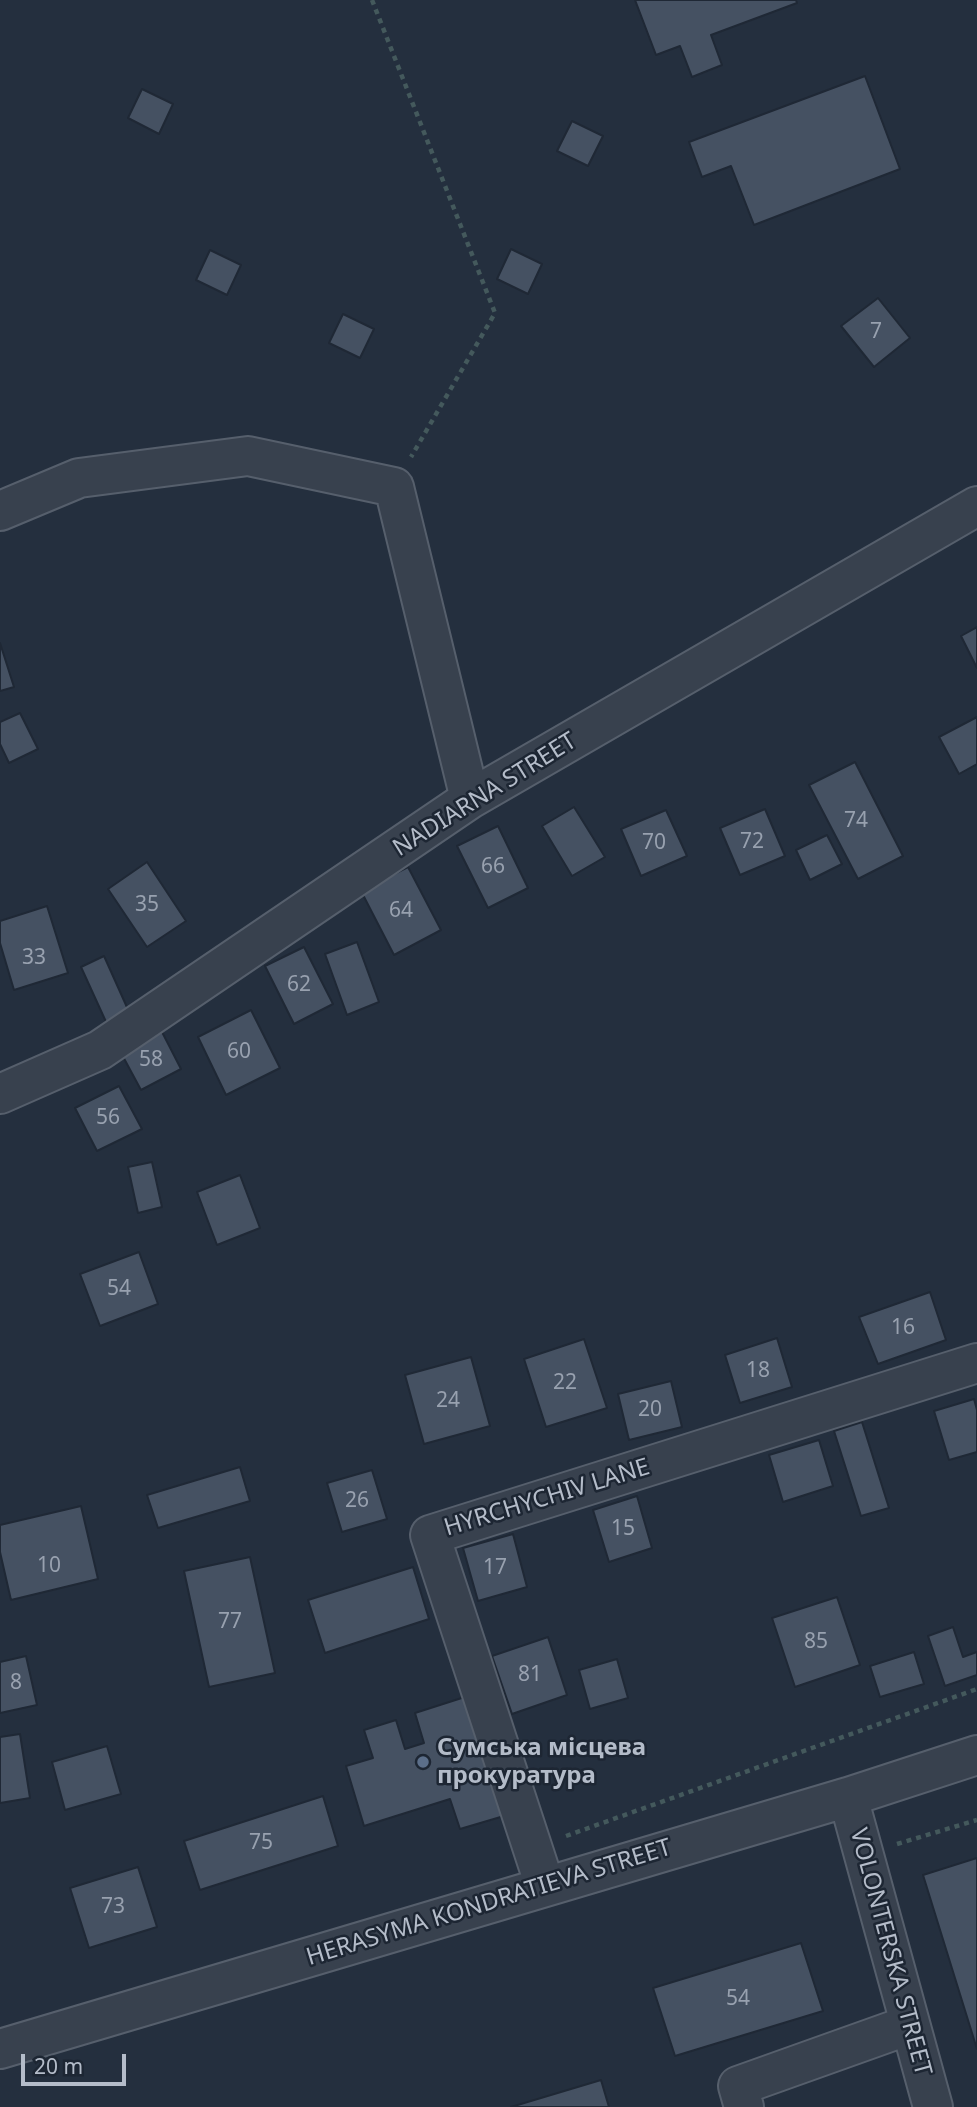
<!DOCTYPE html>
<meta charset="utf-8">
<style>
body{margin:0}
#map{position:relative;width:977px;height:2107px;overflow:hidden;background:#242f3e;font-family:"Noto Sans",sans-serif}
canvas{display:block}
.scale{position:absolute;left:21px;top:2054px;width:105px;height:32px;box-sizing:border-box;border:4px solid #b4bcc9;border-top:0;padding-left:9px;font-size:21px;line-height:24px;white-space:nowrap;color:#b4bcc9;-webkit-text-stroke:5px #1d2633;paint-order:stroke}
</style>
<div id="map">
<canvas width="977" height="2107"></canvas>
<div class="scale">20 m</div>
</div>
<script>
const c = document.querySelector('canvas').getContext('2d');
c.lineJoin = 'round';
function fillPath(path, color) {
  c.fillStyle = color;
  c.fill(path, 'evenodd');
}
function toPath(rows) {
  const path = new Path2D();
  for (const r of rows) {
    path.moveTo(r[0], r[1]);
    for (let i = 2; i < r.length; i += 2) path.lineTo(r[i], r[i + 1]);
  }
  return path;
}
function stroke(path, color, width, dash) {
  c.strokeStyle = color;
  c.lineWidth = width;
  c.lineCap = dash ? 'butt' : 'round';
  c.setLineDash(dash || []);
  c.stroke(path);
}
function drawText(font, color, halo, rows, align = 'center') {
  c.font = font + ' "Noto Sans",sans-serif';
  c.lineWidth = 5;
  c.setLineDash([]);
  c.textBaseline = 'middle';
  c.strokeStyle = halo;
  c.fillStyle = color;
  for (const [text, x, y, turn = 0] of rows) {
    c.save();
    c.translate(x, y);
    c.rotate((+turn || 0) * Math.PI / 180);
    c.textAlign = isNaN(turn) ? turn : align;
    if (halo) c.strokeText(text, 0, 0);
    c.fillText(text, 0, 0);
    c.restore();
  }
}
const building = toPath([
 [635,0,796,0,797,3,711,35,722,65,692,77,680,46,656,55,635,0],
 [865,76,900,169,754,225,731,166,702,177,689,142,865,76],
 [142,89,173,104,159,134,128,118,142,89],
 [572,121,603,136,588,166,557,151,572,121],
 [511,249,542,264,528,294,497,279,511,249],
 [210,250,241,265,227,295,196,280,210,250],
 [878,298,910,338,874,367,841,326,878,298],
 [343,314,374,329,360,358,329,343,343,314],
 [977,627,977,668,961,636,977,627],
 [0,643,14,687,0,691,0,643],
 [20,713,38,749,9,763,0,744,0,722,20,713],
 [977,717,977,764,959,774,939,737,977,717],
 [855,762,903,856,858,879,809,785,855,762],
 [574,807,605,857,572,876,542,826,574,807],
 [765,809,785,856,740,875,720,828,765,809],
 [666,810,687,856,641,876,621,829,666,810],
 [498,826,528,888,488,908,457,846,498,826],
 [827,835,842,864,810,880,796,850,827,835],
 [147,862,186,921,147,947,108,889,147,862],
 [408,867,441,930,394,955,361,891,408,867],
 [47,906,68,973,14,990,0,943,0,921,47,906],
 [357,942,379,1002,347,1015,325,954,357,942],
 [304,947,333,1004,294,1024,265,966,304,947],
 [104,956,130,1014,107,1024,81,967,104,956],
 [251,1010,280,1068,226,1095,198,1037,251,1010],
 [161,1030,181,1069,141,1090,120,1051,161,1030],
 [119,1086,142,1129,97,1151,75,1108,119,1086],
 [152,1162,162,1207,138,1213,128,1167,152,1162],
 [240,1175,260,1228,217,1245,197,1192,240,1175],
 [139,1252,158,1304,100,1326,80,1274,139,1252],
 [930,1292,946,1340,878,1364,859,1317,930,1292],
 [777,1338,792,1387,740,1403,725,1355,777,1338],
 [584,1339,607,1408,546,1427,524,1359,584,1339],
 [471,1357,490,1426,424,1444,405,1375,471,1357],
 [671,1381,682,1427,629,1440,618,1394,671,1381],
 [974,1399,977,1410,977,1452,949,1460,934,1411,974,1399],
 [862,1422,889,1508,861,1516,834,1431,862,1422],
 [819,1440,833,1486,783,1502,769,1455,819,1440],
 [240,1467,250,1501,158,1528,147,1495,240,1467],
 [372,1470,387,1519,342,1532,327,1483,372,1470],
 [637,1496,652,1548,609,1562,593,1510,637,1496],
 [81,1506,98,1579,11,1600,0,1552,0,1525,81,1506],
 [513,1534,527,1587,478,1601,463,1548,513,1534],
 [250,1557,275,1673,209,1687,184,1571,250,1557],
 [413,1567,429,1619,325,1653,308,1600,413,1567],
 [837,1597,860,1665,795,1687,772,1618,837,1597],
 [953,1627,963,1657,977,1652,977,1675,945,1686,928,1636,953,1627],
 [548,1637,567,1695,512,1714,492,1656,548,1637],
 [914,1652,924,1684,880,1697,870,1666,914,1652],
 [26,1656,37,1705,0,1713,0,1662,26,1656],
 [617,1659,628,1698,590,1709,579,1670,617,1659],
 [468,1696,504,1816,460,1829,450,1799,364,1826,346,1766,373,1758,364,1730,396,1720,405,1749,424,1743,415,1713,468,1696],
 [20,1734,30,1798,0,1803,0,1737,20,1734],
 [107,1746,121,1794,65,1810,52,1762,107,1746],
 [323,1796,338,1846,200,1890,184,1841,323,1796],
 [977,1858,977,2049,923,1875,977,1858],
 [138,1867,157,1927,89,1948,70,1888,138,1867],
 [801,1943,823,2011,675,2056,653,1988,801,1943],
 [601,2080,609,2107,511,2107,601,2080]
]);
fillPath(building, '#455162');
stroke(building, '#1f2835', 2);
const minor = toPath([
 [0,511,79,478,248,456,394,487,470,799],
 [0,1094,100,1050,470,799,977,506],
 [848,1797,933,2107],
 [545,1886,430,1535,977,1363],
 [0,2049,848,1797,977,1755],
 [744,2107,738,2086,909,2025]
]);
stroke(minor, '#565f6c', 42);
stroke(toPath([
 [372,0,495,313,411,457],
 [566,1836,977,1689],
 [897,1844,977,1820]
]), '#44595c', 4.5, [5, 5]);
stroke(minor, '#38414e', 38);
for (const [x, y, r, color] of [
 [423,1762,7,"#5c6f8a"]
]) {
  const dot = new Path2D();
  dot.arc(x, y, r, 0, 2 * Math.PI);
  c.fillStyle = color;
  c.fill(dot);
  stroke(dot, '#1d2633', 2.5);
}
drawText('21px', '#98a1af', null, [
 ["7",876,332],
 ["74",856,821],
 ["72",752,842],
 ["70",654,843],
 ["66",493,867],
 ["35",147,905],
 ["64",401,911],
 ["33",34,958],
 ["62",299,985],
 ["60",239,1052],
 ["58",151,1060],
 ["56",108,1118],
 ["54",119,1289],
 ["16",903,1328],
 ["18",758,1371],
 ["22",565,1383],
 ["24",448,1401],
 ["20",650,1410],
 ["26",357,1501],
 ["15",623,1529],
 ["10",49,1566],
 ["17",495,1568],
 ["77",230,1622],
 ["85",816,1642],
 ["81",530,1675],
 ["8",16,1683],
 ["75",261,1843],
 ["73",113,1907],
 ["54",738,1999]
]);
drawText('24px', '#b4bcc9', '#1d2633', [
 ["NADIARNA STREET",485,795,-32],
 ["HYRCHYCHIV LANE",547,1498,-17],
 ["HERASYMA KONDRATIEVA STREET",489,1903,-17],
 ["VOLONTERSKA STREET",890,1952,75]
]);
drawText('bold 24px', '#b4bcc9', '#1d2633', [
 ["Сумська місцева",437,1748],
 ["прокуратура",437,1776]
], 'left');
</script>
